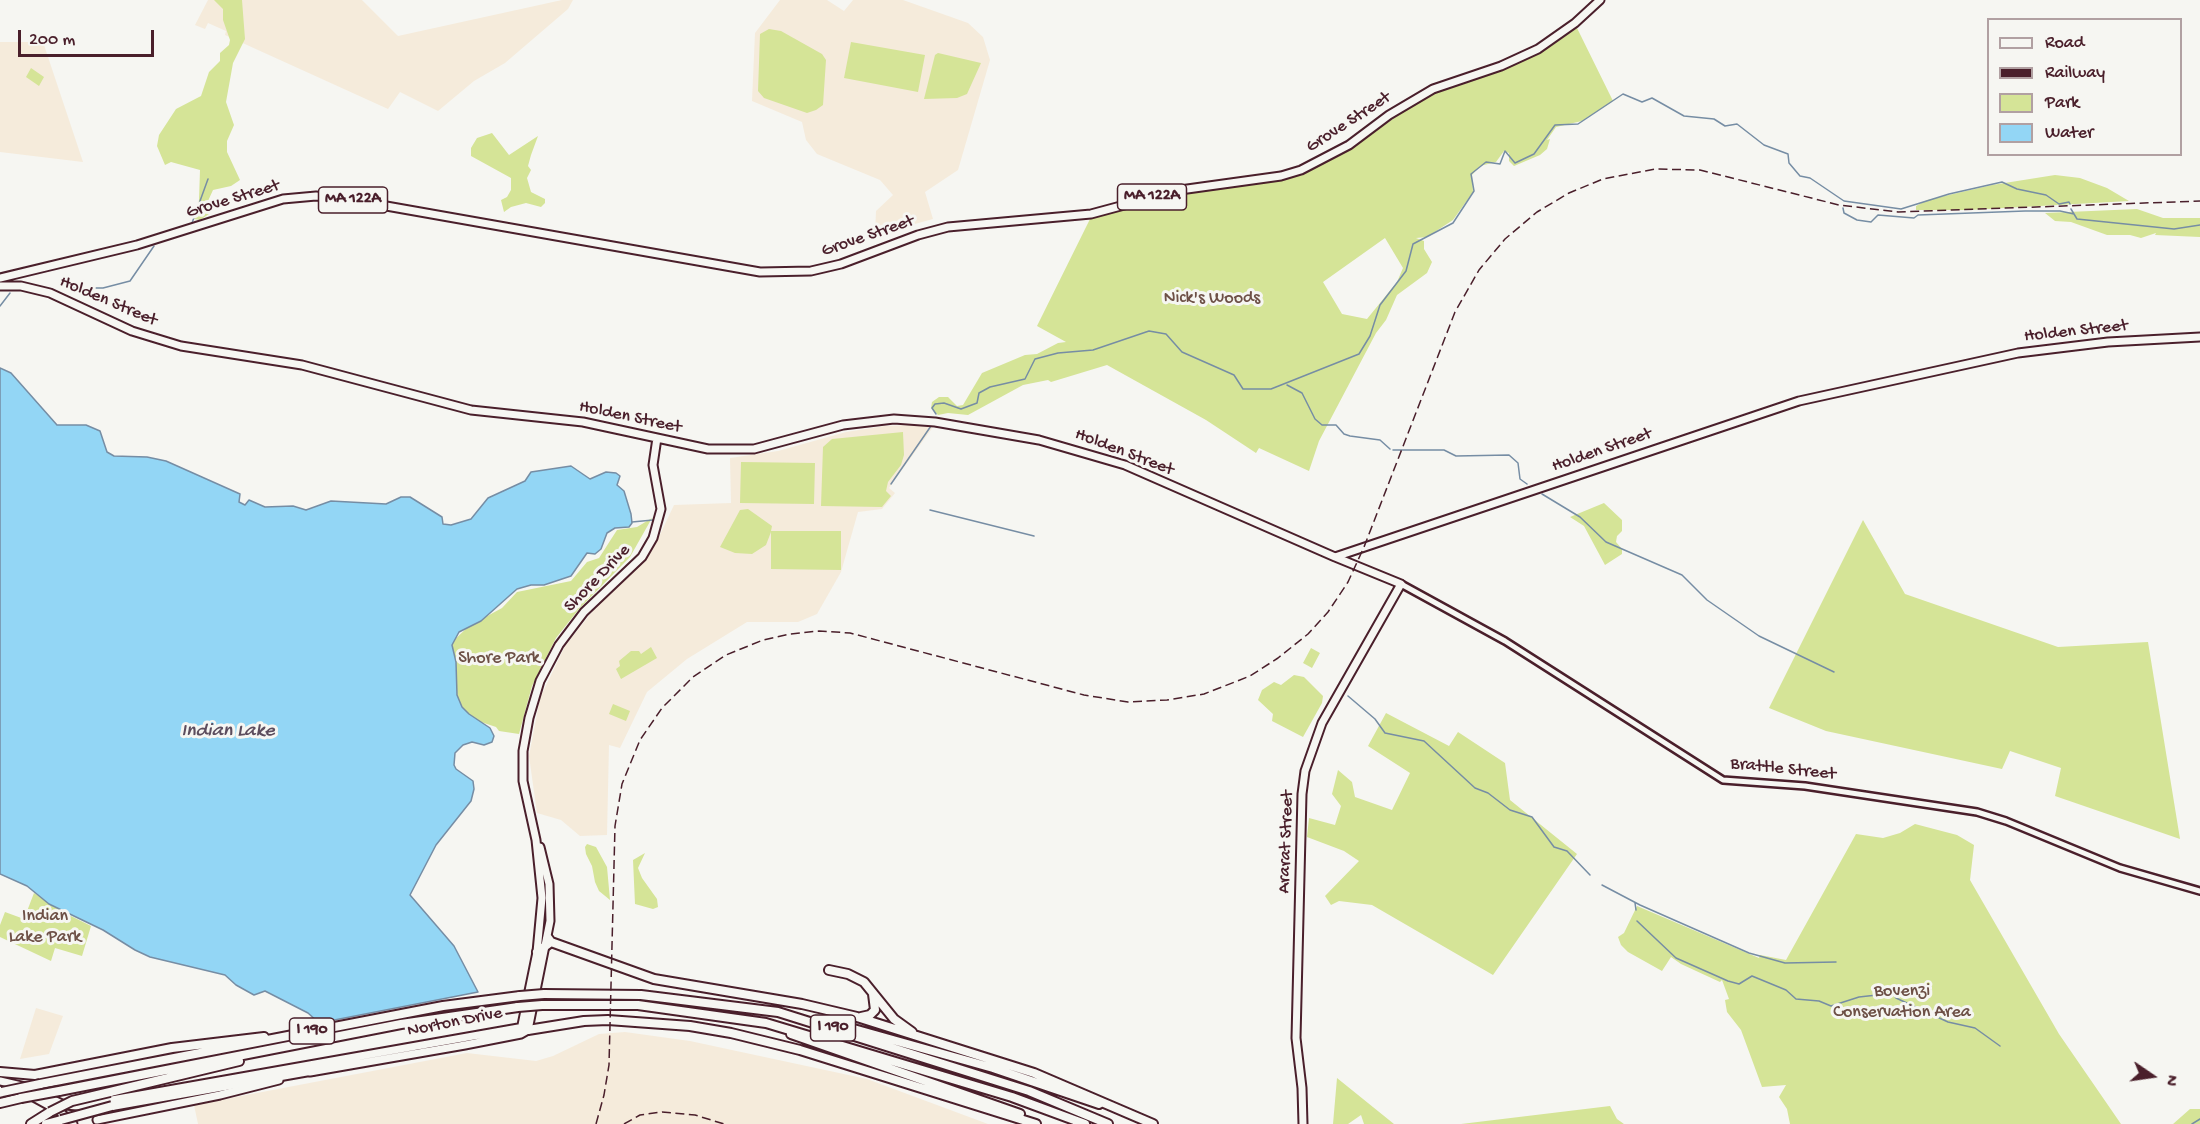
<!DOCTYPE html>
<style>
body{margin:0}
#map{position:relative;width:2200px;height:1124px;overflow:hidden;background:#f6f6f2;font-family:"Gochi Hand",sans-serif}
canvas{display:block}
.legend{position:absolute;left:1987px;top:18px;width:195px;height:138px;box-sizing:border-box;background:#f6f6f2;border:2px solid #b1a0a2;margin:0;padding:8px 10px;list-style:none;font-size:18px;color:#4a1f2b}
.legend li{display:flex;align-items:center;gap:12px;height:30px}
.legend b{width:30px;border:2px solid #b1a0a2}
.north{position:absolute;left:2122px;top:1046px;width:60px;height:60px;-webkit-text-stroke:4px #f6f6f2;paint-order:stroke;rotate:103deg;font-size:16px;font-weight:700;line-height:24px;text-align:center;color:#4a1f2b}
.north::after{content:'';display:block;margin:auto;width:21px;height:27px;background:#4a1f2b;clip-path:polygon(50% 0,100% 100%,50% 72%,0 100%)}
.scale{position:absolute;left:18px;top:30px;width:136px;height:27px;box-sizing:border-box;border:3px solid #4a1f2b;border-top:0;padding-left:8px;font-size:18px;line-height:21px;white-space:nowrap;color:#4a1f2b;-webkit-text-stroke:4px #f6f6f2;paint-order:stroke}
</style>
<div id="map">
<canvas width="2200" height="1124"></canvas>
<ul class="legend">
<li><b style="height:8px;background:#f6f6f2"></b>Road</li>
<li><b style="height:8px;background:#4a1f2b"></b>Railway</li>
<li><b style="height:16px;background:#d5e497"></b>Park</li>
<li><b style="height:16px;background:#93d6f5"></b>Water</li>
</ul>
<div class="north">N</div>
<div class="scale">200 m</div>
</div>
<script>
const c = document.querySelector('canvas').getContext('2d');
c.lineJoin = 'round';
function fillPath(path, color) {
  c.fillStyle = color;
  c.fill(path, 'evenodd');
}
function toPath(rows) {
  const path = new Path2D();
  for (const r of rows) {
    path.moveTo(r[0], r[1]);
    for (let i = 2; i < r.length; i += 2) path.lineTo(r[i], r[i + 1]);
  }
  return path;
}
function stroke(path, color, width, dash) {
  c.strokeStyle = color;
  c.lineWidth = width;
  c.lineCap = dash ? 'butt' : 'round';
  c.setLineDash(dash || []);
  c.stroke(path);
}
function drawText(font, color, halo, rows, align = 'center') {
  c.font = font + ' "Gochi Hand",sans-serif';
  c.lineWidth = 6;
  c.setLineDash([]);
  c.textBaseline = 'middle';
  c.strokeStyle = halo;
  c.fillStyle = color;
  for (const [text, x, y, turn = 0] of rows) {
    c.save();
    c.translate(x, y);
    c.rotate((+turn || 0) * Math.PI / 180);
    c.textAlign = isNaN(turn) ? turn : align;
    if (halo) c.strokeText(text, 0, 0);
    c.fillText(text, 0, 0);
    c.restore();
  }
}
fillPath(toPath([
 [208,0,362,0,398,36,562,0,573,0,568,9,505,63,474,81,438,111,400,92,388,109,225,35,226,31,208,23,205,29,195,25],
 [780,0,827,0,844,11,853,0,903,0,968,23,983,37,990,60,958,170,925,192,933,219,875,235,876,211,893,195,880,180,817,154,806,140,802,122,752,101,755,33],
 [0,42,43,42,83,162,0,152],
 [912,425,933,427,889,488,895,493,882,509,858,512,841,572,817,614,798,622,747,622,687,659,647,692,620,748,609,745,607,835,580,836,561,820,537,813,529,756,540,698,565,646,596,607,656,543,674,505,731,503,730,458,778,451,846,432,885,426],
 [36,1008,63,1016,49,1054,20,1059],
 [625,1032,690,1041,867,1079,988,1124,198,1124,194,1105,467,1053,536,1061,553,1056,599,1034]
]), '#f5ebdb');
fillPath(toPath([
 [214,0,242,0,245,39,233,63,226,102,234,125,227,141,227,152,240,180,231,186,213,190,208,201,209,214,200,220,194,219,193,210,198,206,199,200,200,170,171,162,165,165,157,146,159,135,176,109,201,96,209,72,220,61,220,53,229,45,230,40,223,20,223,9],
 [1577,28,1613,101,1582,121,1556,127,1547,140,1550,139,1547,149,1540,155,1514,166,1509,161,1509,153,1504,151,1496,162,1480,166,1472,175,1473,192,1453,220,1427,237,1416,238,1424,241,1424,249,1432,262,1427,273,1397,295,1386,320,1376,333,1319,441,1309,471,1259,448,1256,453,1206,420,1107,365,1051,382,1048,380,1023,385,968,415,948,413,938,415,931,408,932,402,939,397,948,397,957,406,963,405,982,373,1025,355,1037,354,1058,343,1066,342,1037,326,1091,217,1164,197,1265,183,1312,169,1339,156,1422,99,1454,85,1526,60,1554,44],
 [1385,238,1403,268,1397,282,1367,319,1342,314,1323,282],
 [769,29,781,31,822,54,826,60,823,105,816,110,807,113,764,98,758,91,760,34],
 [851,42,925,55,918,92,844,78],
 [938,53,981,63,967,94,957,98,924,99,935,55],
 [31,68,44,77,39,86,26,77],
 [492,133,509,155,538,136,531,155,528,166,531,170,527,178,531,192,545,199,545,203,541,207,526,203,511,207,504,212,501,200,507,197,511,190,511,178,471,156,471,148,477,138],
 [2055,175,2080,178,2107,188,2129,201,1969,210,1916,210,1916,206,1927,200,1992,185],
 [2137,209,2163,218,2200,218,2200,237,2155,235,2156,233,2141,238,2130,235,2107,235,2071,222,2055,221,2045,213],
 [903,432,904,455,901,465,888,482,886,491,891,496,882,507,821,506,823,447,832,439],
 [741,462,815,463,814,504,740,503],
 [1604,503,1622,520,1622,531,1617,536,1616,542,1622,549,1622,554,1605,565,1584,526,1570,517],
 [748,509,772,526,771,531,841,531,841,570,771,569,771,532,766,545,752,554,735,553,720,547,740,510],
 [652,518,630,557,579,609,556,638,532,686,519,734,499,731,496,727,478,721,464,711,457,696,455,657,451,643,469,626,502,608,517,592,571,581,587,562,599,558,617,530,637,527],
 [1863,520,1905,594,2058,647,2148,642,2180,839,2055,796,2061,768,2010,751,2002,769,1826,731,1769,708],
 [651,647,657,658,621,679,616,669,620,666,619,661,631,651,639,651,641,654],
 [1311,648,1320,653,1312,668,1303,663],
 [1294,675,1304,677,1323,696,1322,703,1303,737,1272,721,1273,714,1258,700,1262,690,1274,682,1281,685],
 [613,704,630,711,626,721,609,714],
 [1386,713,1449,746,1458,732,1505,763,1510,800,1577,854,1493,975,1372,905,1339,901,1331,905,1325,896,1359,861,1344,851,1307,837,1309,818,1335,825,1341,806,1332,794,1338,770,1352,782,1355,797,1392,810,1410,773,1368,746],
 [1915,824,1957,835,1974,845,1970,880,2059,1034,2121,1124,1790,1124,1787,1109,1779,1097,1786,1085,1762,1087,1741,1030,1727,1012,1725,1000,1729,999,1722,980,1720,982,1681,964,1671,957,1662,971,1628,952,1621,945,1618,937,1624,933,1637,906,1759,958,1760,955,1786,960,1856,834,1883,838,1900,833],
 [587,844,596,847,607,867,610,900,599,891,595,882,592,866,586,854,585,847],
 [645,853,638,868,642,878,657,899,658,907,653,909,635,904,633,860],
 [34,893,69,915,91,926,82,956,55,948,51,961,0,937,0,925,5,912,24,919],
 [1337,1078,1394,1124,1364,1124,1361,1115,1348,1124,1333,1124],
 [1610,1106,1617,1119,1624,1124,1461,1124],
 [2190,1109,2200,1109,2200,1124,2173,1124]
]), '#d5e497');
const water = toPath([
 [0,368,11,373,57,425,86,425,100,431,107,452,114,456,147,457,166,461,240,494,239,502,245,505,249,500,265,507,293,506,306,510,331,501,386,504,401,497,410,497,442,517,443,524,451,525,471,519,488,498,525,481,531,472,571,466,590,479,606,472,616,473,620,476,617,485,624,491,631,514,632,523,629,527,615,528,607,533,601,549,595,554,587,553,571,576,544,585,531,585,517,589,481,621,459,632,452,645,456,662,457,695,462,707,469,714,490,728,494,736,492,742,484,745,472,742,463,745,455,753,454,765,456,769,473,781,474,789,471,801,436,845,410,895,454,946,478,992,319,1023,308,1013,265,991,254,995,236,985,225,975,150,957,135,950,103,930,49,904,27,886,0,874,0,368]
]);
fillPath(water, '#93d6f5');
stroke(water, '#768da4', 1.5);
stroke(toPath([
 [1843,208,1844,213,1857,220,1871,222,1878,215,1914,218,1918,215,2025,211,2060,211,2074,214],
 [2071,209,2077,219,2174,229,2200,225],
 [192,223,208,179],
 [73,288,103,288,130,281,154,246],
 [0,306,10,293],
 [1287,385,1302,393,1315,419,1322,425,1336,425,1344,434,1350,436,1380,440,1390,449],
 [936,414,932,408,935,404,944,403,961,409,977,403,979,393,990,387,1025,379,1035,359,1058,353,1093,350,1149,331,1166,334,1182,352,1234,375,1243,389,1271,389,1359,354,1370,336,1380,305,1406,271,1413,244,1453,223,1474,191,1471,174,1486,162,1500,164,1505,151,1515,163,1534,154,1555,125,1578,124,1623,94,1642,102,1652,98,1684,116,1714,119,1725,126,1737,124,1764,145,1788,154,1789,163,1800,176,1810,178,1844,201,1901,209,1949,194,2002,182,2017,189,2046,195,2059,204,2069,202,2070,204],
 [1393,450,1444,450,1456,456,1509,455,1518,463,1520,479,1527,484],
 [891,484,931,426],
 [1542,494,1580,517,1606,542,1682,575,1707,600,1759,636,1834,672],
 [930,510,1034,536],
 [632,522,653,520],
 [1348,696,1375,719,1385,733,1424,741,1475,788,1488,793,1510,810,1532,817,1554,847,1567,851,1590,875],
 [1602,885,1640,905,1749,953,1785,963,1836,962],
 [1635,903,1636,910],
 [1637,921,1676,958,1728,981,1739,984,1752,976,1786,990,1796,999,1819,1001,1831,1006,1859,997,1877,995,1885,989,1891,991,1896,998,1948,1022,1975,1028,2000,1046],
 [2192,1124,2200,1119]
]), '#768da4', 1.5);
const minor = toPath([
 [1401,584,1505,641,1723,780,1805,786,1977,812,2006,821,2120,868,2200,891]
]);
const major = toPath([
 [0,278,137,245,283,199,316,196,358,201,760,272,811,271,841,264,918,235,948,227,1091,214,1180,190,1281,176,1301,170,1349,145,1389,115,1433,89,1501,66,1538,49,1575,23,1600,0],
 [0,286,21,286,50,293,132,331,181,346,302,365,471,410,583,422,708,449,754,449,843,425,894,419,935,422,1039,440,1125,465,1335,557,1799,401,2018,353,2108,342,2200,337],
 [522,1025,537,952,542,898,536,840,523,781,523,751,529,718,540,681,559,645,584,612,642,557,653,538,661,509,653,465,657,438],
 [528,1030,550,921,549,884,540,847],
 [310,1072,465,1045,521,1034,528,1030],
 [0,1081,26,1087,64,1105,78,1106,524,1027],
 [15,1087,59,1111,73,1124],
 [97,1120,220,1095,279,1080],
 [1303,1124,1302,1088,1296,1038,1302,794,1305,771,1322,723,1401,584,1335,557]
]);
const highway = toPath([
 [548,938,551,942,654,979,802,1004,857,1017,1034,1073,1153,1124],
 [537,952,551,942],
 [829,970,848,974,864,982,894,1019,912,1032],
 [544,994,641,995,778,1012,1029,1091,1108,1124],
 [542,1005,638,1005,766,1023,1012,1097,1085,1124],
 [861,1017,870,1015,875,1010,873,994],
 [843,1026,993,1068,1099,1104],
 [528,1030,584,1021,608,1020,690,1026,731,1033,800,1050,1036,1124],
 [791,1034,1020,1114],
 [0,1072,35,1075,172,1048,264,1037],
 [40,1084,443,1006,520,996],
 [59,1091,401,1024,518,1007],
 [110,1092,239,1061],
 [0,1103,21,1098],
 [112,1106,315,1070],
 [31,1124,50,1112],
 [46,1124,61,1120]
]);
stroke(minor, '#4a1f2b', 10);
stroke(major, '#4a1f2b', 11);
stroke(highway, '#4a1f2b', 12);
stroke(minor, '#f6f6f2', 5);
stroke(major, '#f6f6f2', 7);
stroke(highway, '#f6f6f2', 8);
stroke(toPath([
 [596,1124,604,1095,609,1065,615,826,622,784,640,740,662,708,693,677,726,655,763,640,790,634,819,631,850,633,1084,695,1128,702,1167,700,1204,694,1250,676,1278,658,1308,634,1328,612,1348,582,1364,547,1455,312,1479,270,1505,239,1537,212,1569,193,1603,179,1655,169,1700,170,1839,205,1898,212,2200,201],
 [624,1124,640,1115,662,1112,695,1115,724,1124]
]), '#4a1f2b', 1.5, [9, 4.5]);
const highwayBridge = toPath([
 [520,996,544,994],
 [518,1007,542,1005],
 [2,1092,40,1084],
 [21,1098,59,1091],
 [50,1112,72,1101,110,1092],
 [61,1120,112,1106]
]);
stroke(highwayBridge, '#4a1f2b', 12, []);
stroke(highwayBridge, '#f6f6f2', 8);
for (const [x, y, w] of [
 [1152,197,69],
 [353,200,69],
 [833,1028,45],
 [312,1031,45]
]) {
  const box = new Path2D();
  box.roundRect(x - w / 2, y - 13, w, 26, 4.5);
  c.fillStyle = '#f6f6f2';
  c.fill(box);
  stroke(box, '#4a1f2b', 1.5);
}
drawText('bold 16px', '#4a1f2b', null, [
 ["MA 122A",1152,197],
 ["MA 122A",353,200],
 ["I 190",833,1028],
 ["I 190",312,1031]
]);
drawText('18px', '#4a1f2b', '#f6f6f2', [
 ["Grove Street",1349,123,-33],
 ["Grove Street",233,200,-17],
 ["Grove Street",868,237,-19],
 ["Holden Street",108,302,23],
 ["Holden Street",2076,332,-6],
 ["Holden Street",630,418,12],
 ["Holden Street",1602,451,-19],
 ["Holden Street",1124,453,21],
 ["Shore Drive",598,579,-46],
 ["Brattle Street",1783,770,6],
 ["Ararat Street",1287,842,-88],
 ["Norton Drive",455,1023,-11]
]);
drawText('18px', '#6d5046', '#f6f6f2', [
 ["Nick's Woods",1212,299],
 ["Shore Park",499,659],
 ["Indian",45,917],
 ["Lake Park",45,938],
 ["Bovenzi",1902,992],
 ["Conservation Area",1902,1013]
]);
drawText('italic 20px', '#5c4d5e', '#f6f6f2', [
 ["Indian Lake",228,732]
]);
</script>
